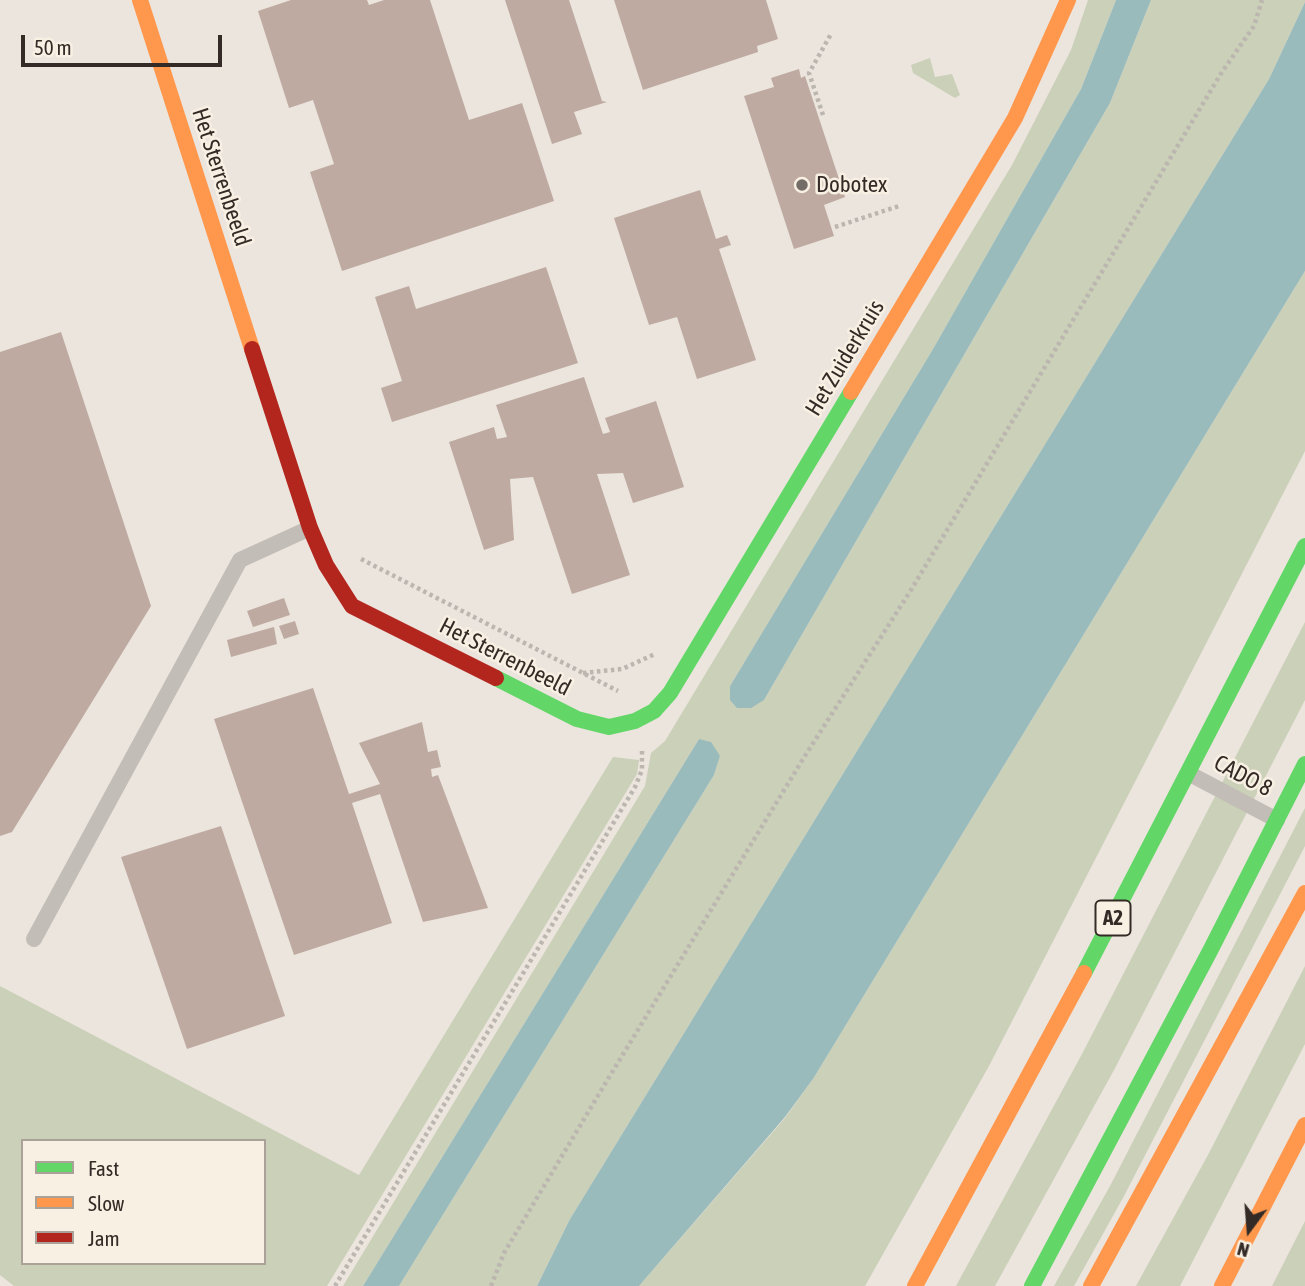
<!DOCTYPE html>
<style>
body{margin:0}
#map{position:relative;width:1305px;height:1286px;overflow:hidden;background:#ebe5de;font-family:"Asap Condensed",sans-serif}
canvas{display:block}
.legend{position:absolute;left:21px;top:1139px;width:245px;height:126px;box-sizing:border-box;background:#f9f0e4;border:2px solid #aaa198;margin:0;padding:9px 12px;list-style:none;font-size:21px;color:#342b26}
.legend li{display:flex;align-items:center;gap:14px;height:35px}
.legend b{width:35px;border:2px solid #aaa198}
.north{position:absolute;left:1214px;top:1195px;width:70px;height:70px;-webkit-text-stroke:5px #f9f0e4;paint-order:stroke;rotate:196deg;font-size:19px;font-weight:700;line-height:28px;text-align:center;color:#342b26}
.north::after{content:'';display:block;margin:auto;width:24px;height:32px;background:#342b26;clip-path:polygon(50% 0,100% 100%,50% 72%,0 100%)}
.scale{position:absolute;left:21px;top:35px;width:201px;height:32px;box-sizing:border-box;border:4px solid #342b26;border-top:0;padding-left:9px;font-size:21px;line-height:24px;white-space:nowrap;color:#342b26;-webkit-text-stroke:5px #f9f0e4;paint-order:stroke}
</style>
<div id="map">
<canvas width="1305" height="1286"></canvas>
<ul class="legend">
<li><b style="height:9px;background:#63d668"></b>Fast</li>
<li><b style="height:9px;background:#ff974d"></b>Slow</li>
<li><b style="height:9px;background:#b3261e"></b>Jam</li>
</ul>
<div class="north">N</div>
<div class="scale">50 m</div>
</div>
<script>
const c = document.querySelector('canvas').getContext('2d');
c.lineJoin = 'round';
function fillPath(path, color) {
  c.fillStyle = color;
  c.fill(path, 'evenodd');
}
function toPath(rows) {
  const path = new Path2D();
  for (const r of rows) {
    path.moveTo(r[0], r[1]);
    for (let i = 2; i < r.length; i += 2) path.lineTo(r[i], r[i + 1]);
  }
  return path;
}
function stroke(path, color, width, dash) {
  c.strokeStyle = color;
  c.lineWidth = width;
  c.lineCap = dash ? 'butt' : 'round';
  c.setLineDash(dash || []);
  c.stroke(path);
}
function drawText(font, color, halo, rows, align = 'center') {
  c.font = font + ' "Asap Condensed",sans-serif';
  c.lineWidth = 5;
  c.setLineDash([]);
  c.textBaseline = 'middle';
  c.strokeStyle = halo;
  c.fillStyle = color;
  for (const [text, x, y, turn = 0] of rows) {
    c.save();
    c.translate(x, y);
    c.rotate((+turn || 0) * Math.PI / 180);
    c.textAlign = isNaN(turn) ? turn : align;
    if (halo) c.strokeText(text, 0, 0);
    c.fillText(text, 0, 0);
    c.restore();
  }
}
fillPath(toPath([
 [1088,0,1116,0,1081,89,933,349,730,686,764,700,1110,103,1151,0,1305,0,1305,2,1269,79,570,1219,537,1286,399,1286,714,775,720,756,699,739,363,1286,343,1286,645,786,651,753,665,741,1012,165,1071,50],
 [930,58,935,77,952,74,960,95,955,98,913,73,911,65],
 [1305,271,1305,451,989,1066,865,1286,639,1286,785,1118,813,1079],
 [1305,622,1305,700,1114,1070,995,1286,956,1286,1082,1054],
 [613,757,639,760,637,774,327,1286,14,1286,0,1275,0,986,359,1175],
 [23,1141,264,1141,264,1263,23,1263],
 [1305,808,1305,846,1124,1196,1074,1286,1054,1286,1110,1186],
 [1305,966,1305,1044,1180,1286,1136,1286,1209,1153],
 [1305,1221,1305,1286,1272,1286]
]), '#cbd0b8');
fillPath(toPath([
 [1116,0,1151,0,1110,103,764,700,751,708,737,708,730,700,730,686,933,349,1081,89],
 [1305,2,1305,271,813,1079,785,1117,639,1286,537,1286,570,1219,1269,79],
 [699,739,711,742,720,756,714,775,399,1286,363,1286]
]), '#9abbbc');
fillPath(toPath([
 [291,0,367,0,369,5,384,0,430,0,469,120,522,103,554,201,342,271,310,172,334,164,313,100,289,108,258,11],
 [505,0,569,0,602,101,607,102,574,112,582,134,552,144],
 [614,0,766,0,778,39,757,46,758,52,643,90],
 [799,69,801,78,805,76,845,197,824,205,834,236,794,249,744,96,774,87,771,78],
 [700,190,716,239,727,235,731,245,719,249,756,360,697,379,677,317,649,325,614,218],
 [546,267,578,363,392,422,381,388,402,381,375,297,409,286,416,309],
 [61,332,151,606,12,832,0,836,0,352],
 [584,377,603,434,610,432,605,418,656,401,684,487,633,503,623,473,597,474,630,575,572,594,533,477,510,479,514,540,484,550,449,442,494,427,497,439,507,437,496,405],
 [284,598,290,615,253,627,247,611],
 [295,621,299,634,284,639,279,626],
 [274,627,277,644,231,657,227,640],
 [313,688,349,794,380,784,359,743,422,722,428,752,437,750,441,767,431,769,432,777,438,775,488,908,423,922,380,794,352,803,392,923,294,955,214,719],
 [221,826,285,1016,187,1049,121,857]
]), '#beaaa0');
stroke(toPath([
 [823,115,809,73,831,34],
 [835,227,899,206],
 [361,559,618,691],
 [583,673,622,669,655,654],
 [335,1286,635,787,642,770,642,750],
 [491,1286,504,1253,608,1079,803,759,911,590,1222,72,1254,26,1262,0]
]), '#bcb6b0', 4.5, [3.5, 3.5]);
stroke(toPath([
 [1188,773,1277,820],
 [34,939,240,560,310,528]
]), '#c3bdb7', 16);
stroke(toPath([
 [496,678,577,719,609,727,635,721,654,711,670,693,851,392],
 [1084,973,1305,546],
 [1032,1286,1210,951,1305,764]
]), '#63d668', 16);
stroke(toPath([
 [140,0,252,349],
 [851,392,1015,118,1068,0],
 [915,1286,1084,973],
 [1091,1286,1305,893],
 [1222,1286,1305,1125]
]), '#ff974d', 16);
stroke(toPath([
 [252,349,310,528,326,565,352,606,496,678]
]), '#b3261e', 16);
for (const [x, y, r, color] of [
 [802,185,7,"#746c66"]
]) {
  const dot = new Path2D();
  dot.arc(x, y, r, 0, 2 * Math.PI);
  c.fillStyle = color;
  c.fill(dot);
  stroke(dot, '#f9f0e4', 2.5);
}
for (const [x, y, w] of [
 [1113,918,35]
]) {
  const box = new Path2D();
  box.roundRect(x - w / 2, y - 17.5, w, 35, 5);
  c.fillStyle = '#f9f0e4';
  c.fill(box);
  stroke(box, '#342b26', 2);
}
drawText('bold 21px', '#342b26', null, [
 ["A2",1113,918]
]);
drawText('23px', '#342b26', '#f9f0e4', [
 ["Het Sterrenbeeld",221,177,72],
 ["Het Zuiderkruis",845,358,-59],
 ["Het Sterrenbeeld",505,657,27],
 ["CADO 8",1243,776,28]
]);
drawText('23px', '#342b26', '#f9f0e4', [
 ["Dobotex",816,185]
], 'left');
</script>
